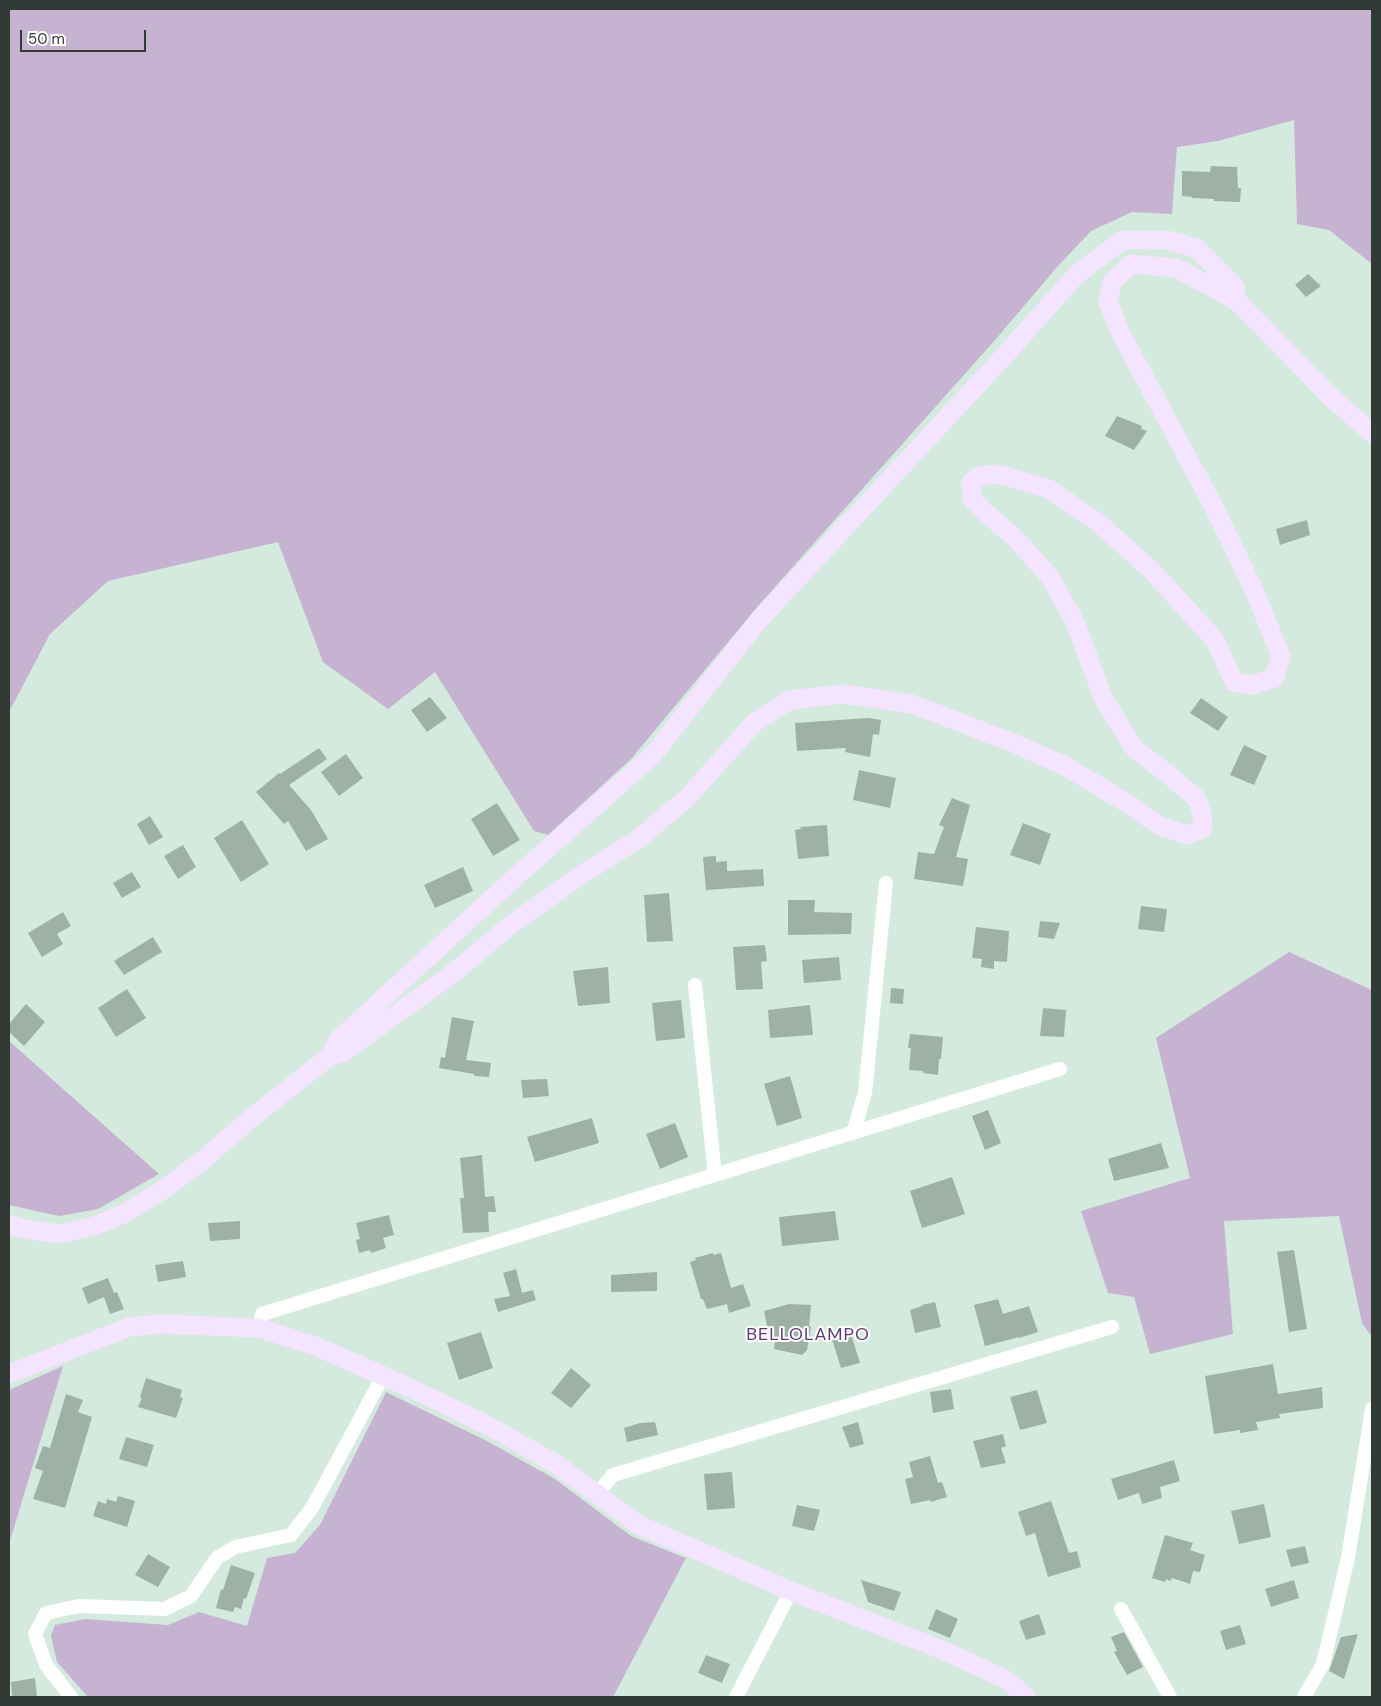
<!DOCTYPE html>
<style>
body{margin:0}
#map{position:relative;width:1381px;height:1706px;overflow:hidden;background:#d5eade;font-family:"DM Sans",sans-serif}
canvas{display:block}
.frame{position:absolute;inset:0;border:10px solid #323a36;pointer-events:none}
.scale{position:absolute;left:20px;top:30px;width:126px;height:22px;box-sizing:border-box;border:2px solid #323a36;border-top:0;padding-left:6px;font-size:15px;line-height:18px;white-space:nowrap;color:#323a36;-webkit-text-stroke:4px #fff;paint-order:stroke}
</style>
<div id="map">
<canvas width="1381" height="1706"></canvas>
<div class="frame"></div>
<div class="scale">50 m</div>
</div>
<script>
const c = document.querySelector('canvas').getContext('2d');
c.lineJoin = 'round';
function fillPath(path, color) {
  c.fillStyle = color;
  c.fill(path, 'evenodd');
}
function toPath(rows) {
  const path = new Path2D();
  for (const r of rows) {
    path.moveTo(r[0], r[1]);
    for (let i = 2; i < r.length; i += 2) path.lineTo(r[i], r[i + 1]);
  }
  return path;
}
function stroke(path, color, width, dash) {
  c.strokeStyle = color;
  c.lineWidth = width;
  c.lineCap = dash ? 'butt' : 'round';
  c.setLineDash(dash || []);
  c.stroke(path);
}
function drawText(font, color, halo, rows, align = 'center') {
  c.font = font + ' "DM Sans",sans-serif';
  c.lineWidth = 4;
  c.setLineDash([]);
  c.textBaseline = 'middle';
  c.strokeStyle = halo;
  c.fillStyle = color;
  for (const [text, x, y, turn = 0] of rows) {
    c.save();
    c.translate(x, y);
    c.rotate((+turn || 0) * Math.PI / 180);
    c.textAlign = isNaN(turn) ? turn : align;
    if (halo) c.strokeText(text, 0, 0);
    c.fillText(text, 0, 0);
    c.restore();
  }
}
fillPath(toPath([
 [9,9,1372,9,1372,264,1329,230,1297,224,1294,120,1218,141,1177,147,1172,214,1132,212,1091,231,1058,266,995,340,758,606,631,759,548,835,534,831,435,672,388,709,323,662,278,542,108,581,50,634,9,712],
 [1289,952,1372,990,1372,1337,1362,1323,1339,1216,1224,1221,1233,1334,1150,1354,1134,1297,1108,1293,1081,1211,1190,1178,1156,1038],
 [9,1041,159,1174,98,1209,59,1216,9,1205],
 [63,1366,9,1544,9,1390],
 [386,1392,487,1441,555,1479,631,1536,686,1558,613,1697,88,1697,57,1662,51,1636,55,1625,85,1619,168,1625,199,1612,247,1626,267,1558,295,1553,320,1525]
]), '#c5b3d1');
fillPath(toPath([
 [1211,166,1237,167,1238,188,1241,188,1240,202,1214,201,1214,199,1192,198,1192,197,1182,196,1182,171,1210,172],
 [1308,274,1321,286,1306,297,1295,285],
 [1117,416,1142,426,1141,429,1147,431,1134,450,1105,436],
 [1307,520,1310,535,1280,545,1276,529],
 [430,697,447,718,427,732,411,710],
 [1201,698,1228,717,1218,731,1190,713],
 [868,718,881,720,879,735,873,734,870,757,845,752,846,748,797,751,795,723],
 [1244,745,1267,756,1254,785,1230,775],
 [319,748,327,759,289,785,311,810,328,839,306,851,288,821,284,824,256,792,279,773,280,774],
 [346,754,363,778,339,796,321,772],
 [859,770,896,778,890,808,853,800],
 [952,798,970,805,956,857,968,859,963,886,914,879,918,852,934,854,944,827,939,825],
 [497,803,520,840,493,856,471,819],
 [150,816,163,837,149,845,137,824],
 [242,820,269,864,241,882,214,838],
 [1023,823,1051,834,1040,865,1010,855],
 [827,825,829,856,798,859,795,830,801,829,800,827],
 [183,845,196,867,178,879,164,856],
 [716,856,716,862,727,861,727,871,763,869,764,886,706,890,703,857],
 [463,867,473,891,435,908,424,885],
 [132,872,141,887,122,898,113,883],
 [669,893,673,941,647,942,644,895],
 [788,900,815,900,814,912,852,913,851,934,788,935],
 [1141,906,1167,909,1164,932,1138,929],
 [63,912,71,926,57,934,63,944,42,957,28,933],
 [1040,921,1060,923,1054,939,1038,937],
 [976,927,1009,931,1007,962,994,961,994,969,981,967,982,959,972,958],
 [153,937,162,952,124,975,114,961],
 [765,945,767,961,761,962,763,989,736,990,733,947],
 [839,957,841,980,804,983,802,960],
 [608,967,610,1003,578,1006,573,971],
 [891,988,904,989,903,1004,890,1003],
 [127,989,146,1018,116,1037,98,1008],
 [681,1000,685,1038,656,1041,652,1003],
 [26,1004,45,1022,24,1046,9,1032,9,1024],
 [810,1005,813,1035,770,1038,768,1010],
 [1043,1008,1066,1010,1064,1037,1040,1036],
 [452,1017,474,1021,466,1060,491,1063,489,1077,474,1076,474,1074,439,1068,441,1057,445,1058],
 [910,1034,943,1037,941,1059,939,1059,938,1075,923,1073,923,1071,909,1070,911,1048,908,1048],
 [790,1076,802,1118,777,1126,764,1084],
 [547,1079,549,1096,523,1098,521,1080],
 [988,1110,1001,1143,985,1150,972,1116],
 [592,1118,599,1143,535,1162,527,1137],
 [675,1123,688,1157,660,1169,646,1134],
 [1161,1143,1169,1168,1114,1181,1108,1159],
 [482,1155,485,1197,494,1196,496,1212,488,1212,489,1232,463,1233,460,1198,464,1198,460,1158],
 [952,1177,965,1214,922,1228,910,1191],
 [835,1211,839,1240,782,1246,779,1217],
 [389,1215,394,1235,383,1238,386,1248,371,1253,370,1250,359,1253,356,1240,360,1239,356,1223],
 [240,1221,240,1239,210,1241,208,1223],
 [1294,1250,1307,1329,1289,1332,1277,1252],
 [713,1253,713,1255,721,1253,731,1288,743,1284,751,1306,729,1313,727,1304,707,1309,703,1299,701,1299,690,1262,696,1260,695,1258],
 [183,1261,186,1277,158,1282,155,1265],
 [516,1269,522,1293,533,1290,536,1300,498,1312,494,1299,510,1296,503,1273],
 [657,1272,657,1291,611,1292,611,1275],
 [108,1278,114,1293,111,1294,117,1292,124,1309,110,1314,104,1297,88,1304,82,1288],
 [998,1299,1003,1314,1029,1306,1038,1332,1019,1338,1019,1337,985,1346,974,1305],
 [935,1302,941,1327,915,1333,910,1310,922,1306,922,1305],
 [789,1304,811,1305,809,1326,811,1327,807,1350,802,1355,774,1349,775,1341,770,1340,764,1311],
 [481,1332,493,1368,459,1380,447,1343],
 [830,1333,841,1337,851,1334,860,1363,841,1368],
 [1273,1364,1278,1394,1322,1387,1323,1408,1279,1414,1280,1418,1256,1422,1258,1430,1240,1433,1240,1430,1214,1434,1205,1376],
 [571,1368,591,1385,571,1408,551,1393],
 [146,1378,182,1390,180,1397,183,1398,176,1418,138,1407,142,1398,140,1397],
 [951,1389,954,1409,933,1413,930,1392],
 [1037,1390,1047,1423,1020,1430,1010,1397],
 [66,1394,83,1400,78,1412,92,1417,65,1508,33,1499,43,1471,35,1468,43,1446,50,1448],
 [655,1422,658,1435,627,1442,624,1428,640,1423],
 [858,1422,864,1444,850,1448,842,1427],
 [1003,1434,1006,1446,1001,1448,1006,1463,981,1468,973,1441],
 [126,1437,154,1445,147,1467,119,1459],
 [930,1456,938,1483,942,1482,947,1497,931,1502,930,1500,911,1504,905,1479,913,1477,909,1462],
 [1174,1460,1180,1481,1160,1487,1162,1498,1142,1504,1139,1493,1118,1500,1111,1479],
 [732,1472,735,1508,707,1510,704,1474],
 [118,1496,135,1501,127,1527,93,1516,98,1501,106,1504,107,1499,116,1502],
 [1051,1501,1069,1553,1077,1551,1081,1567,1048,1577,1035,1533,1026,1536,1018,1512],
 [1264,1504,1271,1537,1239,1544,1231,1511],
 [797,1505,820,1510,814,1531,792,1526],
 [1165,1535,1193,1543,1190,1550,1205,1555,1200,1572,1193,1571,1190,1584,1172,1578,1170,1581,1166,1579,1165,1582,1152,1578],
 [1305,1546,1309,1563,1291,1567,1286,1550],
 [148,1554,170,1567,158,1587,135,1575],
 [231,1565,255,1573,246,1599,244,1598,241,1609,235,1607,233,1612,216,1608,221,1589,223,1590],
 [861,1580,901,1592,894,1611,868,1602],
 [1294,1580,1299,1598,1271,1607,1265,1589],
 [936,1609,958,1619,950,1638,928,1629],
 [1039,1614,1046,1634,1026,1640,1019,1621],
 [1240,1625,1246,1644,1226,1650,1220,1631],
 [1124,1632,1143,1667,1127,1675,1114,1652,1117,1651,1111,1637],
 [1358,1634,1344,1679,1329,1671,1341,1637],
 [706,1655,730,1664,722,1683,698,1673],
 [35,1678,37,1697,12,1696,11,1682]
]), '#9db1a6');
stroke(toPath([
 [695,985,715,1175],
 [853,1133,865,1093,886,883],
 [259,1328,262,1314,1060,1069],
 [598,1493,613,1475,1112,1327],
 [1121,1609,1170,1697],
 [71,1697,46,1665,35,1634,46,1613,79,1606,165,1609,191,1596,217,1558,235,1547,291,1535,312,1508,383,1376],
 [736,1697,791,1591],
 [1304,1697,1323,1664,1348,1558,1372,1409]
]), '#fff', 14);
stroke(toPath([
 [330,1056,338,1040,510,882,652,756,759,620,1005,355,1077,274,1123,240,1167,240,1196,248,1235,287,1236,300],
 [9,1224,24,1229,60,1234,94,1226,123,1214,161,1191,202,1161,250,1119,330,1056,344,1052,456,971,509,926,578,877,638,839,687,798,755,722,790,700,843,694,912,704,1016,744,1067,767,1130,805,1160,826,1187,835,1202,829,1203,817,1197,799,1169,775,1134,748,1103,698,1076,624,1050,577,1014,537,988,515,972,499,971,483,979,476,998,474,1049,489,1100,524,1153,572,1215,640,1234,682,1253,685,1274,678,1281,656,1254,590,1214,507,1120,332,1108,301,1112,282,1131,264,1176,268,1236,300,1333,399,1372,433],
 [9,1374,129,1327,160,1324,259,1328,318,1347,408,1387,487,1425,556,1464,639,1525,791,1591,945,1651,1007,1680,1026,1697]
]), '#f4e4ff', 19);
c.letterSpacing = '1px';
drawText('18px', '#5c3871', '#fff', [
 ["BELLOLAMPO",808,1335]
]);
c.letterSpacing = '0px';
</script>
